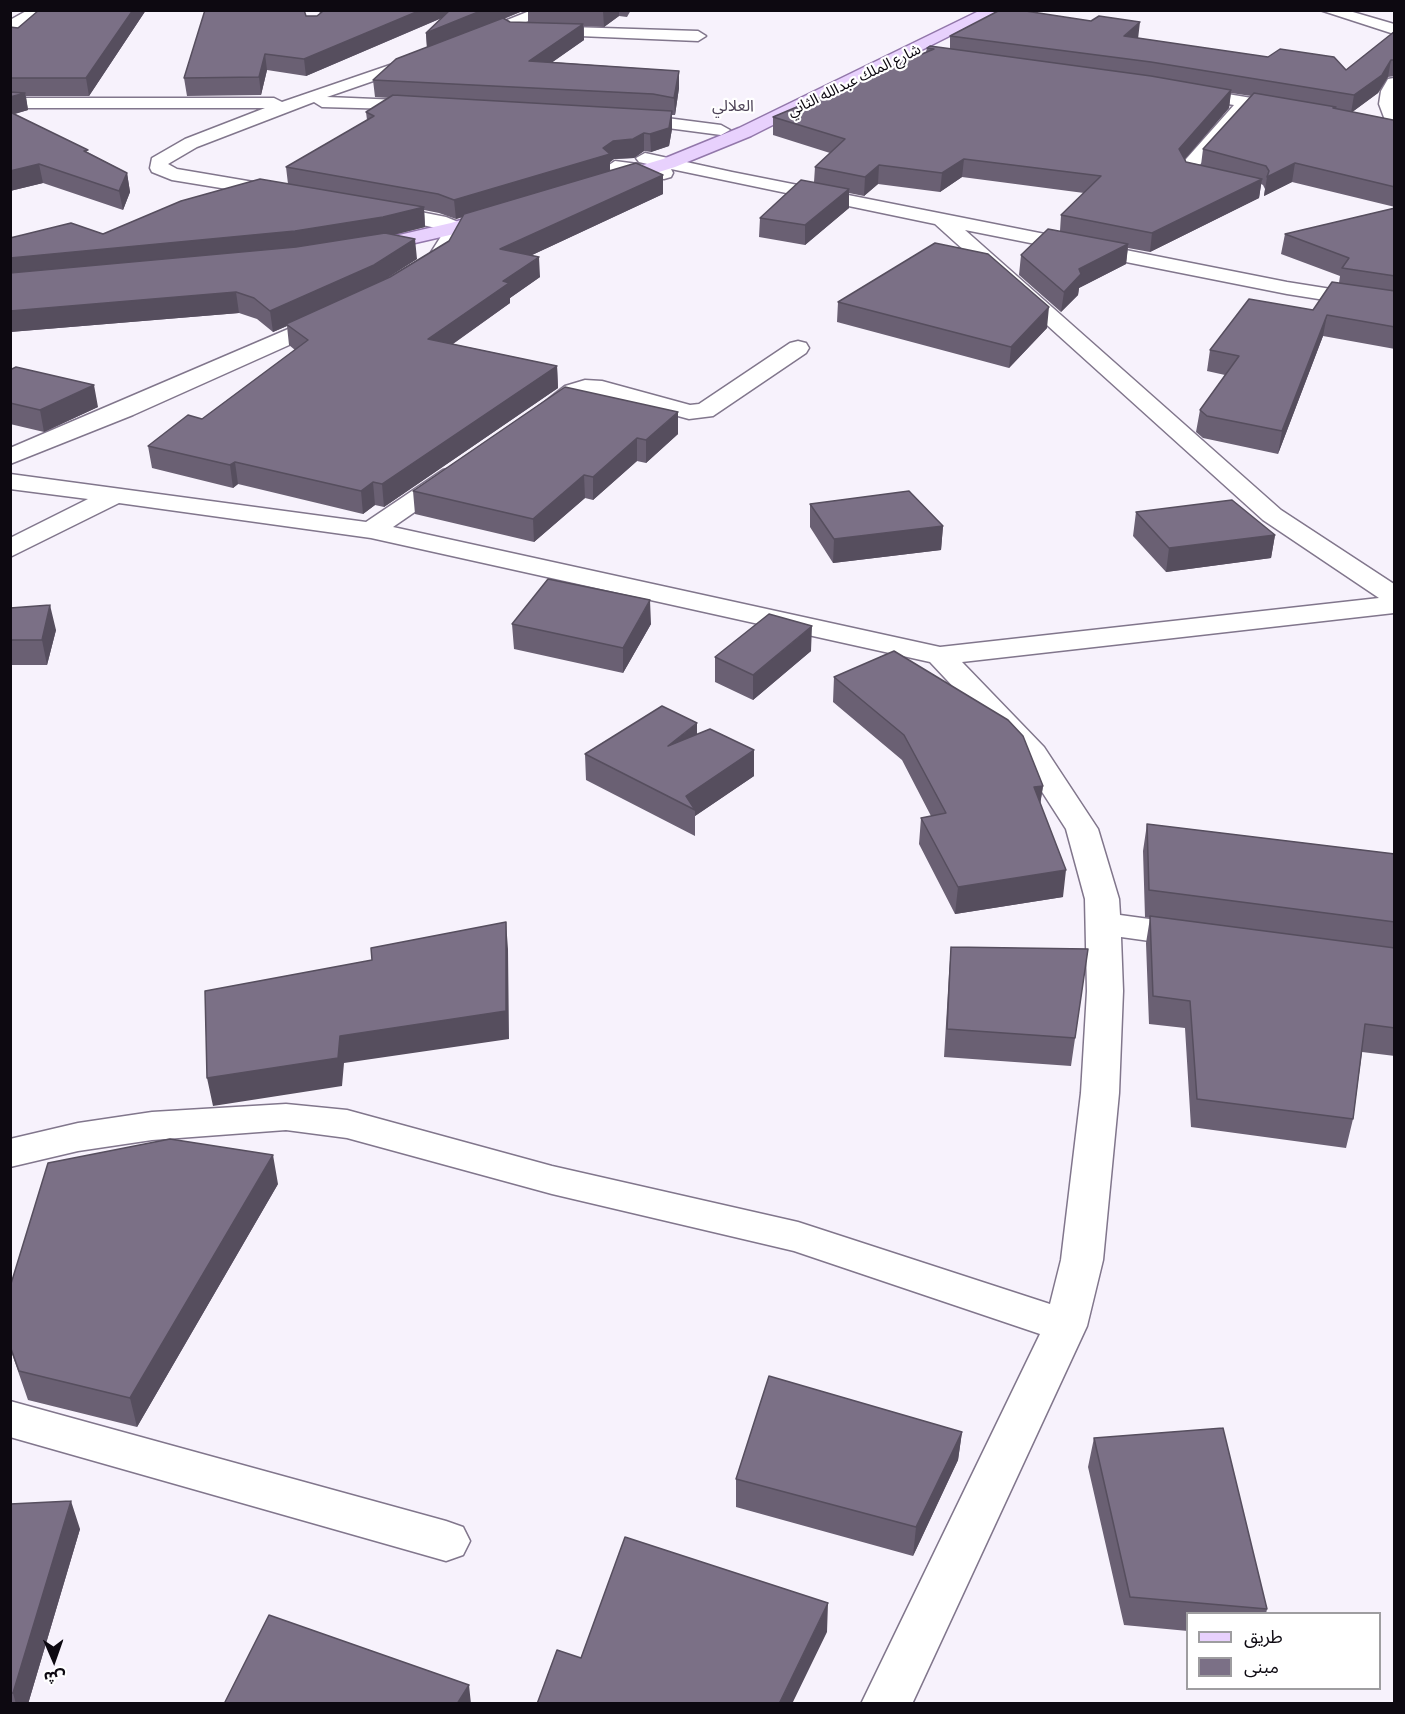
<!DOCTYPE html>
<meta charset="utf-8">
<style>
body{margin:0}
#map{position:relative;width:1405px;height:1714px;overflow:hidden;background:#f7f2fc;font-family:"Exo 2","Noto Sans Arabic",sans-serif}
canvas{display:block}
.frame{position:absolute;inset:0;border:12px solid #0d0911;pointer-events:none}
.legend{position:absolute;left:1186px;top:1612px;width:195px;height:78px;box-sizing:border-box;background:#fff;border:2px solid #9e9da0;margin:0;padding:8px 10px;list-style:none;font-size:18px;color:#0d0911}
.legend li{display:flex;align-items:center;gap:12px;height:30px}
.legend b{width:30px;border:2px solid #9e9da0}
.north{position:absolute;left:24px;top:1630px;width:60px;height:60px;-webkit-text-stroke:4px #fff;paint-order:stroke;rotate:178deg;font-size:16px;font-weight:700;line-height:24px;text-align:center;color:#0d0911}
.north::after{content:'';display:block;margin:auto;width:21px;height:27px;background:#0d0911;clip-path:polygon(50% 0,100% 100%,50% 72%,0 100%)}
</style>
<div id="map">
<canvas width="1405" height="1714"></canvas>
<div class="frame"></div>
<ul class="legend">
<li><b style="height:8px;background:#e8d1fd"></b>طريق</li>
<li><b style="height:16px;background:#7b7086"></b>مبنى</li>
</ul>
<div class="north">ش</div>
</div>
<script>
const c = document.querySelector('canvas').getContext('2d');
c.lineJoin = 'round';
function toPath(rows) {
  const path = new Path2D();
  for (const r of rows) {
    path.moveTo(r[0], r[1]);
    for (let i = 2; i < r.length; i += 2) path.lineTo(r[i], r[i + 1]);
  }
  return path;
}
function stroke(path, color, width, dash) {
  c.strokeStyle = color;
  c.lineWidth = width;
  c.lineCap = dash ? 'butt' : 'round';
  c.setLineDash(dash || []);
  c.stroke(path);
}
function fillPath(path, color) {
  c.fillStyle = color;
  c.fill(path, 'evenodd');
}
function drawText(font, color, halo, rows, align = 'center') {
  c.font = font + ' "Exo 2","Noto Sans Arabic",sans-serif';
  c.lineWidth = 4.5;
  c.setLineDash([]);
  c.textBaseline = 'middle';
  c.strokeStyle = halo;
  c.fillStyle = color;
  for (const [text, x, y, turn = 0] of rows) {
    c.save();
    c.translate(x, y);
    c.rotate((+turn || 0) * Math.PI / 180);
    c.textAlign = isNaN(turn) ? turn : align;
    if (halo) c.strokeText(text, 0, 0);
    c.fillText(text, 0, 0);
    c.restore();
  }
}
const minor = toPath([
 [28,10,47,10,10,32,10,20,28,10],
 [532,10,554,10,482,41,470,41,468,38,470,35,532,10],
 [1320,10,1346,10,1394,24,1394,34,1320,10],
 [538,26,698,31,706,36,698,41,532,34,530,31,532,28,538,26],
 [422,54,430,59,428,62,327,97,423,101,429,102,432,106,429,110,322,107,314,102,197,147,168,164,177,169,289,188,291,192,289,196,282,198,172,180,152,172,150,168,152,158,185,139,265,108,10,108,10,98,274,98,282,102,422,54],
 [1394,78,1394,125,1385,120,1379,104,1381,91,1388,79,1394,78],
 [1185,87,1288,104,1297,109,1288,114,1250,108,1197,168,1199,170,1230,179,1232,183,1223,189,1184,178,1179,167,1234,105,1179,96,1177,92,1185,87],
 [628,113,721,125,730,130,721,135,622,122,619,118,622,114,628,113],
 [645,153,732,172,1287,282,1394,299,1394,311,1287,294,965,230,1281,510,1394,584,1394,613,962,662,1044,747,1098,829,1119,899,1120,915,1193,925,1205,928,1210,936,1205,944,1193,947,1121,937,1123,991,1119,1093,1103,1260,1087,1326,912,1704,861,1704,1040,1334,794,1251,552,1194,347,1138,286,1130,152,1140,78,1151,10,1167,10,1139,78,1123,152,1112,286,1104,347,1110,552,1166,798,1222,1050,1304,1061,1260,1081,1093,1087,991,1085,899,1066,829,1021,759,930,662,371,538,119,503,10,557,10,538,88,499,10,489,10,474,366,522,443,470,452,468,461,470,464,475,461,480,393,527,940,647,1379,598,1263,520,935,224,671,169,673,173,671,177,664,179,615,173,606,167,615,161,660,167,639,162,636,158,645,153],
 [380,204,446,217,463,224,466,228,445,261,431,261,428,257,445,230,373,214,370,210,380,204],
 [328,312,336,314,339,319,336,324,133,415,10,464,10,448,328,312],
 [798,341,806,343,809,348,806,353,713,416,689,419,601,395,587,394,547,421,539,423,531,421,527,416,565,386,585,380,602,381,690,405,699,404,790,343,798,341],
 [10,1401,446,1521,463,1527,470,1541,463,1555,446,1561,10,1437,10,1401]
]);
const major = toPath([
 [981,10,1001,10,751,136,675,167,614,186,607,188,598,182,600,178,663,159,739,128,981,10],
 [497,209,504,211,507,215,504,219,463,232,367,254,360,252,357,248,360,244,451,223,497,209]
]);
stroke(minor, '#81768c', 3);
stroke(major, '#9277aa', 3);
fillPath(minor, '#fff');
fillPath(major, '#e8d1fd');
fillPath(toPath([
 [39,10,146,10,89,96,26,96,28,110,15,114,127,173,130,192,123,210,43,183,10,191,10,27,18,28],
 [319,10,525,10,504,19,510,22,528,22,528,10,631,10,627,17,619,16,604,27,584,26,584,40,552,62,679,71,679,88,675,115,672,115,672,129,669,146,651,152,644,151,634,158,614,159,610,162,610,171,663,175,663,194,532,255,540,277,510,298,510,303,453,344,557,366,558,388,384,507,375,505,363,514,238,484,233,488,152,468,148,446,202,419,295,350,289,345,287,326,273,332,257,319,239,313,10,332,10,238,103,234,288,184,286,167,367,120,366,112,389,98,375,97,373,80,427,47,426,33,442,18,306,76,267,70,261,95,187,96,184,78,306,16,317,16,320,14],
 [424,210,439,213,456,219,463,217,449,241,387,278,417,259,393,235,425,227],
 [1395,31,1395,76,1388,77,1378,93,1352,112,1395,121,1395,207,1292,182,1264,196,1265,189,1263,185,1261,184,1259,198,1150,252,1128,248,1126,264,1079,288,1078,295,1061,312,1019,275,1021,255,1060,231,1061,215,1084,193,962,177,940,192,878,184,864,196,849,193,849,208,805,245,759,237,760,218,814,182,815,167,830,153,773,135,773,117,926,52,927,48,950,49,950,36,1138,38,1346,70],
 [1231,93,1251,96,1203,149,1201,165,1186,162,1185,159,1229,108],
 [1395,208,1395,349,1323,336,1278,454,1203,438,1196,432,1200,410,1225,375,1207,371,1210,350,1313,310,1339,283,1340,276,1281,254,1285,234],
 [838,302,1047,328,1009,368,837,322],
 [10,370,98,407,44,432,10,424],
 [565,387,678,434,646,463,637,461,593,500,585,498,534,542,415,514,413,491],
 [810,504,943,526,941,550,833,563,810,527],
 [1136,512,1275,535,1271,558,1166,572,1133,536],
 [10,608,56,630,47,665,10,665],
 [512,624,651,624,623,673,514,649],
 [811,651,753,700,715,682,715,657],
 [834,677,1043,786,1040,804,1063,897,955,914,919,844,921,818,931,816,902,760,833,702],
 [697,734,754,750,754,776,695,816,695,836,586,780,585,754],
 [1147,824,1395,854,1395,1056,1362,1052,1353,1119,1346,1148,1191,1127,1185,1028,1149,1024,1146,943,1150,918,1145,917,1143,851],
 [951,947,1088,949,1071,1066,944,1057,949,974],
 [278,1184,137,1427,28,1400,10,1348,10,1287],
 [962,1432,958,1460,913,1556,736,1507,736,1479],
 [1094,1438,1267,1609,1266,1614,1188,1614,1188,1631,1124,1625,1088,1467],
 [10,1504,80,1529,28,1704,10,1704]
]), '#6a6073');
fillPath(toPath([
 [133,10,146,10,89,96,86,78],
 [421,10,460,10,306,76,304,59],
 [483,10,525,10,427,49,426,33],
 [619,10,619,16,604,27,603,11],
 [1140,22,1138,39,1124,36],
 [583,24,584,40,530,78,529,61],
 [265,54,267,70,261,95,259,77],
 [1391,60,1388,77,1378,93,1351,113,1354,95],
 [679,71,679,88,675,115,674,98],
 [1231,90,1229,108,1177,168,1179,149],
 [25,93,28,110,10,115,10,97],
 [672,111,672,129,669,146,651,152,650,134],
 [644,133,644,151,634,158,614,159,610,162,610,172,456,219,454,200,603,148,613,141],
 [964,159,962,177,940,192,942,173],
 [1295,163,1292,182,1264,196,1267,177],
 [39,164,43,183,10,191,10,171],
 [879,165,878,184,864,196,865,177],
 [127,173,130,192,123,210,119,191],
 [663,175,663,194,502,269,500,249],
 [1262,179,1259,198,1150,252,1152,233],
 [849,189,849,208,805,245,805,225],
 [424,207,425,227,385,237,298,251,10,278,10,258],
 [415,239,417,259,376,285,286,324,287,326,273,332,270,311],
 [1128,244,1126,264,1079,288,1078,295,1061,312,1064,292,1079,269],
 [539,257,540,277,510,298,510,303,430,360,428,339,503,281],
 [236,292,239,313,10,332,10,311],
 [1049,307,1047,328,1009,368,1011,347],
 [1327,315,1323,336,1278,454,1282,431],
 [557,366,558,388,384,507,382,484],
 [94,385,98,407,44,432,40,410],
 [678,412,678,434,646,463,646,440],
 [637,438,637,461,593,500,593,477],
 [235,462,238,484,233,488,230,465],
 [584,475,585,498,534,542,533,519],
 [373,482,375,505,363,514,361,491],
 [943,526,941,550,833,563,834,539],
 [1275,535,1271,558,1166,572,1169,548],
 [650,600,651,624,623,673,623,648],
 [50,605,56,630,47,665,42,640],
 [812,626,811,651,753,700,753,675],
 [697,723,697,748,668,746],
 [754,750,754,776,695,816,695,810,686,796],
 [1043,786,1039,812,1034,787],
 [1066,870,1063,897,955,914,958,887],
 [506,922,508,949,509,1039,344,1063,342,1086,213,1106,207,1078,340,1036],
 [273,1155,278,1184,137,1427,130,1398],
 [962,1432,958,1460,913,1556,916,1527],
 [71,1501,80,1529,28,1704,16,1704,13,1693],
 [828,1603,827,1632,792,1704,779,1704],
 [469,1685,471,1704,457,1704]
]), '#564e5e');
const building = toPath([
 [39,10,133,10,86,78,10,78,10,27,18,28,39,10],
 [205,10,304,10,306,16,317,16,322,12,321,10,421,10,304,59,265,54,259,77,184,78,205,10],
 [450,10,483,10,426,33,450,10],
 [1000,10,1019,10,1091,21,1099,16,1140,22,1124,36,1268,57,1280,49,1334,57,1346,70,1395,31,1395,60,1391,60,1382,75,1354,95,1151,62,950,36,1000,10],
 [503,18,510,22,583,24,529,61,679,71,674,98,653,94,373,80,396,59,503,18],
 [930,46,1151,76,1231,90,1179,149,1186,162,1262,179,1152,233,1061,215,1101,176,964,159,942,173,879,165,865,177,815,167,845,139,773,117,934,49,927,48,930,46],
 [10,92,25,93,10,97,10,92],
 [1254,93,1336,107,1333,108,1393,120,1395,121,1395,187,1295,163,1267,177,1269,171,1266,166,1203,149,1254,93],
 [393,95,672,111,669,128,650,134,644,133,633,139,613,141,603,148,610,154,454,200,438,194,286,167,374,116,366,112,393,95],
 [10,112,88,150,84,151,127,173,119,191,39,164,10,171,10,112],
 [636,163,663,175,500,249,539,257,503,281,509,283,428,339,557,366,382,484,373,482,361,491,235,462,230,465,148,446,188,415,202,419,308,340,286,324,390,277,449,241,464,214,636,163],
 [260,179,424,207,383,217,295,231,10,258,10,238,71,223,103,234,181,201,260,179],
 [801,180,849,189,805,225,760,218,801,180],
 [1395,208,1395,276,1342,268,1349,258,1285,234,1395,208],
 [1048,229,1128,244,1079,269,1081,274,1064,292,1021,255,1048,229],
 [385,233,415,239,374,265,270,311,254,298,236,292,10,311,10,273,296,247,385,233],
 [935,243,988,254,1049,307,1011,347,838,302,935,243],
 [1332,282,1395,291,1395,327,1327,315,1282,431,1207,416,1200,410,1239,356,1210,350,1249,299,1313,310,1332,282],
 [16,367,94,385,40,410,10,403,10,370,16,367],
 [565,387,678,412,646,440,637,438,593,477,584,475,533,519,413,491,565,387],
 [909,491,943,526,834,539,810,504,909,491],
 [1232,500,1275,535,1169,548,1136,512,1232,500],
 [548,579,650,600,623,648,512,624,548,579],
 [50,605,42,640,10,640,10,608,50,605],
 [769,614,812,626,753,675,715,657,769,614],
 [894,651,1008,720,1023,736,1043,786,1034,787,1066,870,958,887,921,818,946,813,904,735,834,677,894,651],
 [662,706,697,723,668,746,710,729,754,750,686,796,695,810,585,754,662,706],
 [1147,824,1395,854,1395,922,1149,890,1147,824],
 [1150,916,1395,948,1395,1028,1365,1024,1353,1119,1197,1099,1190,1001,1153,996,1150,916],
 [506,922,506,1011,340,1036,338,1058,207,1078,205,991,372,960,371,948,506,922],
 [951,947,1088,949,1075,1038,947,1029,951,947],
 [170,1139,273,1155,130,1398,19,1371,10,1346,10,1287,48,1163,170,1139],
 [769,1376,962,1432,916,1527,736,1479,769,1376],
 [1223,1428,1267,1609,1130,1597,1094,1438,1223,1428],
 [71,1501,13,1693,10,1693,10,1504,71,1501],
 [625,1537,828,1603,779,1704,537,1704,557,1650,581,1658,625,1537],
 [269,1615,469,1685,457,1704,224,1704,269,1615]
]);
fillPath(building, '#7b7086');
stroke(building, '#564e5e', 1.5);
drawText('15px', '#0d0911', '#fff', [
 ["شارع الملك عبدالله الثاني",854,80,-26]
]);
drawText('16px', '#4d4357', '#fff', [
 ["العلالي",733,106]
]);
</script>
